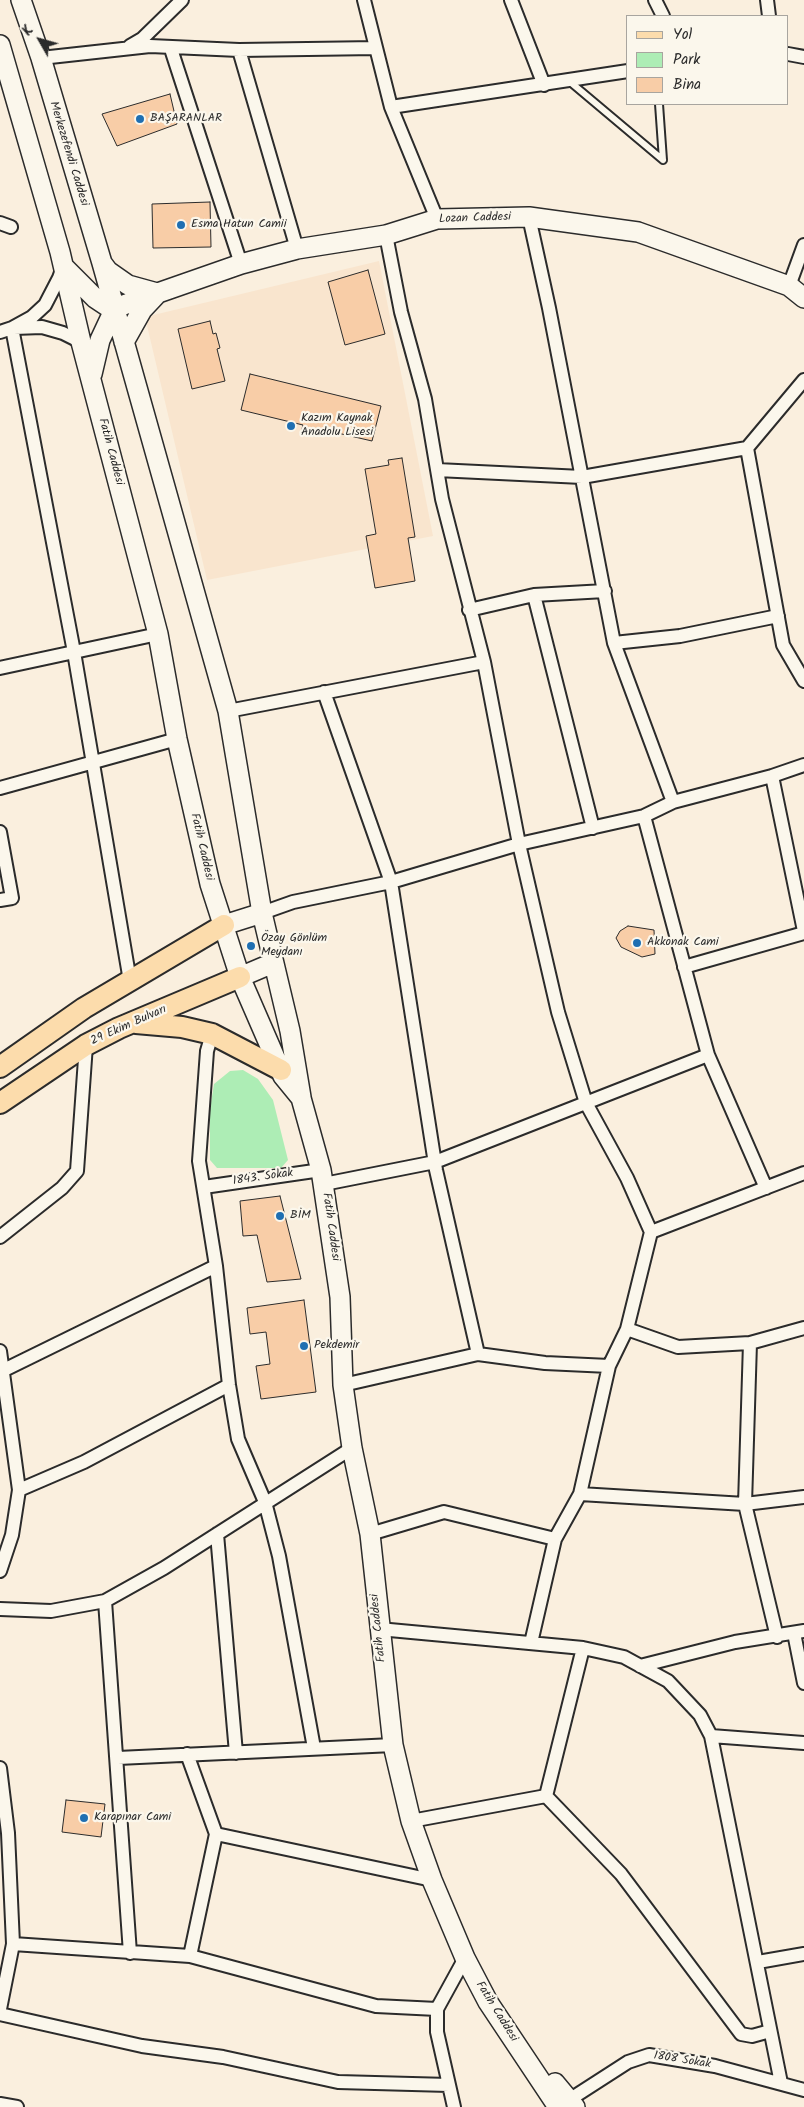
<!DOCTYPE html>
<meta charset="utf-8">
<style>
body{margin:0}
#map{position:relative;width:804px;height:2107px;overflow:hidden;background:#faefde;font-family:Kalam,sans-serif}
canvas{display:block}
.legend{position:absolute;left:626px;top:15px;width:162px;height:90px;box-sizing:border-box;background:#fbf7ec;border:1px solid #a8a59f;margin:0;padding:6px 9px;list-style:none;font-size:15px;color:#2b2b2b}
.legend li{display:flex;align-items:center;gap:10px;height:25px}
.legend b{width:25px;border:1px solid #a8a59f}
.north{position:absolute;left:15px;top:15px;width:50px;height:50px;-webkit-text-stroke:4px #fbf7ec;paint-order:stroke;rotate:308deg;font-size:14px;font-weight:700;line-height:20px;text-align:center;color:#2b2b2b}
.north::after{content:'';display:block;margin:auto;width:18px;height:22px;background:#2b2b2b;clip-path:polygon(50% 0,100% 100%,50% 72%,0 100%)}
</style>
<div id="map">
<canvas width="804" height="2107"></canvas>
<ul class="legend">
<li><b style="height:6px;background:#fcdcac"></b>Yol</li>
<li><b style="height:14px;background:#adedb5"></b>Park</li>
<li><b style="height:14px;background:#f8cda7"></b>Bina</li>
</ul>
<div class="north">K</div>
</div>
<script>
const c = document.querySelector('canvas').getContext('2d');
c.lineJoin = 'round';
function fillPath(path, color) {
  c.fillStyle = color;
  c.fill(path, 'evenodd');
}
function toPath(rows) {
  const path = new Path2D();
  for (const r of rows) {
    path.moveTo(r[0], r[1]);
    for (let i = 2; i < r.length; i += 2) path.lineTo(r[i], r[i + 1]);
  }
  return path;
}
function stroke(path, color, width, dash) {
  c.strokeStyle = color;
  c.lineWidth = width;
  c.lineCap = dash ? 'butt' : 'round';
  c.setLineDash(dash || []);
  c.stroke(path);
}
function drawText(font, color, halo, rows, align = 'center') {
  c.font = font + ' Kalam,sans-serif';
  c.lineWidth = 4.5;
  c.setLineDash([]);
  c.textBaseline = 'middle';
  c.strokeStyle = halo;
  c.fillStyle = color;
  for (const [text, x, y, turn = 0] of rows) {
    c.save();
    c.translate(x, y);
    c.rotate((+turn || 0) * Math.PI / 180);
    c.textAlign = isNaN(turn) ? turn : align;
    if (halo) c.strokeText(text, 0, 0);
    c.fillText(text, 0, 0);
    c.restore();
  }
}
fillPath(toPath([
 [379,261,433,536,207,580,145,317]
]), '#f9e5ce');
fillPath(toPath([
 [243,1070,258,1079,273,1100,288,1160,281,1168,217,1168,210,1160,210,1109,214,1084,230,1071]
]), '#adedb5');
const building = toPath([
 [170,94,177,124,117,146,102,114,170,94],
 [210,202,211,247,153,248,152,204,210,202],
 [368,270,385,334,345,345,328,282,368,270],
 [210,321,213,334,216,333,220,348,217,349,225,381,192,389,178,329,210,321],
 [250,374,381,406,372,441,316,428,314,436,301,433,303,425,241,410,250,374],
 [402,458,415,537,408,538,415,581,375,588,366,536,376,534,365,469,389,465,388,460,402,458],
 [628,926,654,930,655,954,642,957,621,947,616,938,620,931,628,926],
 [280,1196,301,1279,267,1282,257,1235,243,1236,240,1201,280,1196],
 [304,1300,316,1392,261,1399,256,1366,270,1364,266,1332,250,1334,247,1308,304,1300],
 [66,1800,105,1804,101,1837,62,1832,66,1800]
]);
fillPath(building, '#f8cda7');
stroke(building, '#2b2b2b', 1);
const lane = toPath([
 [569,81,663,160],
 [659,104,663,160]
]);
const street = toPath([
 [364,0,391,107,437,219],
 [511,0,544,85],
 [655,0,663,16],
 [767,0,769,16],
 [130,46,142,39,182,0],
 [171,49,241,264],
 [239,50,297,249],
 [788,54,804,57],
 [41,58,150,46,239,50,376,48],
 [391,107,628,71],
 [529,217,549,308,614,643,673,802],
 [0,223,11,227],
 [386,235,401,312,425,399,442,499,484,662,519,844,558,1012,586,1103,627,1178,651,1232],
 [789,286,804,245],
 [12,328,74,652,130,981],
 [14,328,42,327,63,333,81,342],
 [0,332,12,328,32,317,45,305,59,278,63,267],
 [747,448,783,645,804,681],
 [437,470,582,477,747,448,804,380],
 [534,595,593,828],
 [469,610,534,595,605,591],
 [614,643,680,636,778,616],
 [0,668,158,634],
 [324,692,391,882,436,1170,478,1354],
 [228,711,484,662],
 [772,776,804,931],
 [0,788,177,739],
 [644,816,708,1055,766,1188],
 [0,832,12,898,0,900],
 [262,913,293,902,391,882,519,844,644,816,673,802,772,776,804,765],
 [684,967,804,933],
 [212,1034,207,1051,199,1161,216,1266,229,1385,238,1439,265,1502,279,1556,314,1748],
 [324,1184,435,1162,708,1055],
 [204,1187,321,1170],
 [0,1237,62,1188,77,1171,86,1045],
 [627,1329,678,1347,750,1343,804,1328],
 [750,1343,745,1504,777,1637],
 [0,1351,19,1490,12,1535,0,1571],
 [4,1370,216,1266],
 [343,1385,478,1354,545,1363,609,1366],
 [19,1490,84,1462,229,1385],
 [580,1494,745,1504,804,1497],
 [217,1534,236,1753],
 [370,1534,444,1512,555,1539],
 [105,1601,130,1953],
 [0,1609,51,1611,105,1601,164,1568,352,1448],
 [379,1629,583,1648,624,1657,668,1681,700,1715,711,1736,781,2083],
 [794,1633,804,1683],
 [531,1643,555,1539,580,1494,609,1366,627,1329,651,1232,804,1173],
 [640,1666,735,1642,804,1631],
 [711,1736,804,1743],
 [187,1754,216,1834,190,1956],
 [118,1758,393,1745],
 [0,1768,8,1833,13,1944,0,2009],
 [546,1796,583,1648],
 [411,1821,546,1796,621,1874,741,2034,752,2036,770,2031],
 [216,1834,432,1880],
 [13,1944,190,1956,376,2006,437,2009],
 [758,1962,804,1954],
 [0,2014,142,2046,223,2057,338,2082,449,2085],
 [569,2100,628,2062,649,2055,715,2066,804,2090],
 [0,2104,17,2107],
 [454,2107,437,2032,437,2009,465,1958]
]);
const secondary = toPath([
 [21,0,41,58,102,263,228,711,262,913,290,1031,301,1097],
 [0,45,60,252,81,342,158,634,177,739,210,884,240,977,283,1076,301,1098,321,1170,340,1297,343,1385,352,1448,370,1534,393,1745,411,1821,432,1880,465,1958,488,2002,558,2107],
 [102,263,108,271,128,285,157,293],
 [65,268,95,298,107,306,115,308,241,264,297,249,386,235,437,219,529,217,638,232,789,286,804,298],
 [124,342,142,310,157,294],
 [92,374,100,340,115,308],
 [224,925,262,913],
 [240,977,273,963],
 [555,2083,575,2107]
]);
const primary = toPath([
 [136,1023,182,1027,212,1034,281,1070],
 [0,1067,84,1008,224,925],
 [0,1103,86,1045,119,1028,240,977]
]);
stroke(lane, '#2b2b2b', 10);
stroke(street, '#2b2b2b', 16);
stroke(secondary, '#2b2b2b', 22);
stroke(primary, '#2b2b2b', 24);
stroke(lane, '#fbf7ec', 6);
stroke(street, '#fbf7ec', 12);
stroke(secondary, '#fbf7ec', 19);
stroke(primary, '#fcdcac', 20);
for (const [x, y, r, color] of [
 [140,119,5,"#1f6fb2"],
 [181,225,5,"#1f6fb2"],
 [291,426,5,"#1f6fb2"],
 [637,943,5,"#1f6fb2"],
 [251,946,5,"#1f6fb2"],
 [280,1216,5,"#1f6fb2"],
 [304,1346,5,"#1f6fb2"],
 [84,1818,5,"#1f6fb2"]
]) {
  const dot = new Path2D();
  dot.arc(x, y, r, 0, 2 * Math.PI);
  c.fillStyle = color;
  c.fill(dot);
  stroke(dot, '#fbf7ec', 2);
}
drawText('12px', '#2b2b2b', '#fbf7ec', [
 ["BAŞARANLAR",150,119],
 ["Esma Hatun Camii",191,225],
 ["Kazım Kaynak",301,419],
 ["Anadolu Lisesi",301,433],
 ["Özay Gönlüm",261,939],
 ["Meydanı",261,953],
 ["Akkonak Cami",647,943],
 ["BİM",290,1216],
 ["Pekdemir",314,1346],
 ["Karapınar Cami",94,1818]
], 'left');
drawText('12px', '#2b2b2b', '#fbf7ec', [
 ["Merkezefendi Caddesi",68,154,73],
 ["Lozan Caddesi",475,219,-2],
 ["Fatih Caddesi",110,452,75],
 ["Fatih Caddesi",201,847,77],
 ["29 Ekim Bulvarı",129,1026,-24],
 ["1843. Sokak",263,1178,-8],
 ["Fatih Caddesi",330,1227,82],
 ["Fatih Caddesi",379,1628,-96],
 ["Fatih Caddesi",496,2012,58],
 ["1808 Sokak",682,2061,9]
]);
</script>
